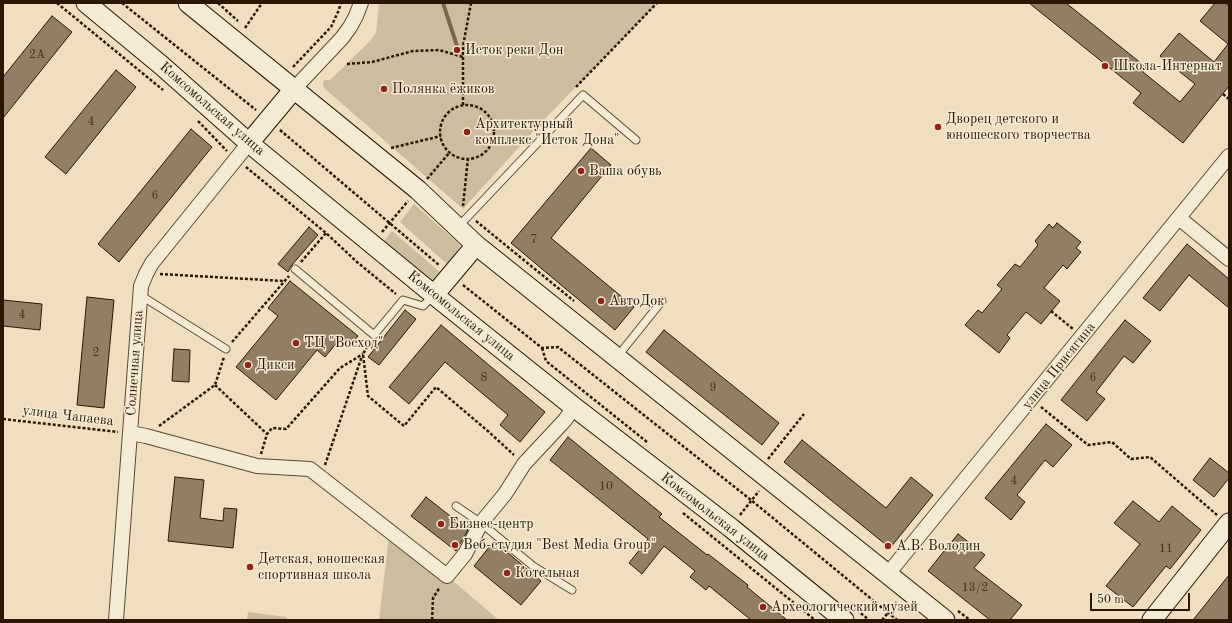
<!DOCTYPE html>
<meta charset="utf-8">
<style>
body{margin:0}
#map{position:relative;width:1232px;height:623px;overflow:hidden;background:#efdfc0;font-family:"Old Standard TT",serif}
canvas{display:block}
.frame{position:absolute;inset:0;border:4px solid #291703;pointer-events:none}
.scale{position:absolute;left:1090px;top:593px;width:100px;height:18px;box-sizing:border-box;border:2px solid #291703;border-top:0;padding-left:5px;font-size:12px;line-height:14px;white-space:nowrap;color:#291703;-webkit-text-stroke:3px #f5ead6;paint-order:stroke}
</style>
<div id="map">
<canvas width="1232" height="623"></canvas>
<div class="frame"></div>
<div class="scale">50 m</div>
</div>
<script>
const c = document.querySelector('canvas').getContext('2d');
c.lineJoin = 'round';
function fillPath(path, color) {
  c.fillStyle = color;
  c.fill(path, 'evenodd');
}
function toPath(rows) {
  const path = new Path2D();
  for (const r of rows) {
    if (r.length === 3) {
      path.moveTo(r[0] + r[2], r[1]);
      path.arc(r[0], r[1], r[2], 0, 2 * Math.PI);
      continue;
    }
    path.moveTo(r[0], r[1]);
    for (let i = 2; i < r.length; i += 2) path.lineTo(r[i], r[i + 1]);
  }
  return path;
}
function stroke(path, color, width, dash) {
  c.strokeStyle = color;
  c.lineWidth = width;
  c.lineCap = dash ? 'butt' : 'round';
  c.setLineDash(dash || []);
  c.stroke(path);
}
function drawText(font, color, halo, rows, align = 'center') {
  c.font = font + ' "Old Standard TT",serif';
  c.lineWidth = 3;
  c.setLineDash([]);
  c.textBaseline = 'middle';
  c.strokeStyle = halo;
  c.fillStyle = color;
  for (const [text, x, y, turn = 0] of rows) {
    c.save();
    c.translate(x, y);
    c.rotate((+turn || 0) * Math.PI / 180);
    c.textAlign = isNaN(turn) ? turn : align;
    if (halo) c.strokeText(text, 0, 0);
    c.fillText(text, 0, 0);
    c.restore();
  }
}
fillPath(toPath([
 [379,3,657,3,539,125,463,209,324,88,323,83,324,80,330,80,370,41,376,33],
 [414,204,459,244,460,247,447,264,400,222],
 [392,231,441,273,434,281,425,279,383,242],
 [389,536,447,576,499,620,379,620],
 [248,612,287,617,286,620,247,620]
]), '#cdbda0');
stroke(toPath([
 [443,3,457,46]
]), '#78664e', 4);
const building = toPath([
 [1029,3,1066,3,1147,68,1143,72,1180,102,1195,84,1160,56,1179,33,1214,62,1228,44,1200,21,1215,3,1225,3,1229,6,1229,86,1183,143,1133,103,1141,93,1029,3],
 [52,16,72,32,3,118,3,77,52,16],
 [116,70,136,87,66,174,45,157,116,70],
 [191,129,212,147,119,262,98,244,191,129],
 [591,148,611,165,551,238,634,307,615,330,511,243,591,148],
 [1057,223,1081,242,1076,248,1081,252,1067,269,1063,265,1044,288,1060,301,1041,324,1026,312,1007,335,1010,338,999,353,965,325,978,310,982,313,1002,289,997,285,1015,264,1020,267,1038,245,1035,241,1049,224,1053,228,1057,223],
 [309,227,318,235,291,266,288,272,278,264,309,227],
 [1187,244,1229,279,1229,308,1189,275,1160,311,1143,298,1187,244],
 [290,281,358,336,349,347,340,339,325,357,317,350,276,400,236,367,278,316,268,308,290,281],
 [87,297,114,300,104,408,77,405,87,297],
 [3,300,42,304,40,330,3,326,3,300],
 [405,310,416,319,379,365,368,357,405,310],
 [1125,320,1151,341,1133,363,1124,356,1096,392,1105,399,1087,421,1061,400,1125,320],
 [441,325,545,412,520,442,500,425,508,415,445,362,409,404,389,387,441,325],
 [664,330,779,423,762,445,646,352,664,330],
 [174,349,190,350,189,382,172,381,174,349],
 [1046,424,1072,445,1053,467,1045,460,1017,495,1025,502,1011,520,985,498,1046,424],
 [568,437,662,514,659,517,707,555,708,554,748,585,747,587,787,620,751,620,709,586,706,590,690,577,695,571,664,546,642,574,629,563,648,539,550,460,568,437],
 [802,440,886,508,911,477,933,495,890,548,784,462,802,440],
 [1210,458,1229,473,1229,478,1214,497,1193,480,1210,458],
 [175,477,204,480,200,518,223,521,224,508,237,509,233,548,168,541,175,477],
 [426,497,468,530,456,551,411,516,426,497],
 [1133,501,1159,522,1172,506,1201,530,1170,569,1166,566,1133,607,1106,586,1140,544,1114,523,1133,501],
 [958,534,985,555,974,568,1022,605,1010,620,990,620,928,571,958,534],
 [494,541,541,581,521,605,474,566,494,541],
 [1229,575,1229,620,1193,620,1229,575]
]);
fillPath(building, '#907f65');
stroke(building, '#291703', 1);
const lane = toPath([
 [458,227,583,95,636,140],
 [295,269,374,335,403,300,423,306,434,295],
 [140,295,226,349],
 [617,357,662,301],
 [456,506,481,523,533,566,572,590]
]);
const street = toPath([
 [294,89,342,38,350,27,356,16,361,3],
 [1179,218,1229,259],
 [130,433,146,436,257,466,310,469,447,576,465,554,481,523,505,494,524,464,565,420,574,407],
 [887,575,1229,156],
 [116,620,141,286,146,274,152,263,249,143]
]);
const secondary = toPath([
 [86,3,161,65,249,143,434,295,574,407,731,528,844,620],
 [188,3,418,190,476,245,945,620],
 [249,143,294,89],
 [434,295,476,245],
 [1152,620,1229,523]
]);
stroke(lane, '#5a4932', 9);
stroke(street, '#5a4932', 16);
stroke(secondary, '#291703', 21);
stroke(toPath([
 [57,3,163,90],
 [122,3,256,110],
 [218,3,238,21],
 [245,28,262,3],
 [347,64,372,62,413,51,439,50,463,57],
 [293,67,331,27,338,12,341,3],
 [576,87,657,3],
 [1223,94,1229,99],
 [463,105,463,46,471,3],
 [467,132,27],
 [198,121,227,151],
 [494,128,539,125,541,124],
 [280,130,439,265],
 [391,148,441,136],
 [246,167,326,233,357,262,396,294],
 [427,179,450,152],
 [463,206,468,158],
 [476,221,574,301],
 [382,232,408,201],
 [301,262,326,233],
 [160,274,284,281],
 [463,285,542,348,558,347,751,500,897,620],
 [1051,311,1073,329],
 [232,342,289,276],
 [370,342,363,354,368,396,404,426,436,387,489,432,514,455],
 [542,348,546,361,647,442],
 [215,385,267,434],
 [1041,407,1088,445,1112,442,1131,459,1150,457,1217,515],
 [3,419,118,432],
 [159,426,215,385,224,357],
 [261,454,267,434,272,428,286,429,340,368,363,354],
 [768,459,804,414],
 [325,465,362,356],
 [683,513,815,620],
 [740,515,759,491],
 [857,610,869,620],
 [958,611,970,620],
 [432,620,433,598,440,587],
 [882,620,897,602]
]), '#291703', 2.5, [3, 2]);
stroke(lane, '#f5ead6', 7);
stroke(street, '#f5ead6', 14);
stroke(secondary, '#f5ead6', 19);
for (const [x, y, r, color] of [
 [457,50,4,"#8f2418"],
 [1105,66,4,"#8f2418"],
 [384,89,4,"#8f2418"],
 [938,127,4,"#8f2418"],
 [467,132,4,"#8f2418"],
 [581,171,4,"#8f2418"],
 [601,301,4,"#8f2418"],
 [296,343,4,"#8f2418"],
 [248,365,4,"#8f2418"],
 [441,524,4,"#8f2418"],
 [455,545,4,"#8f2418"],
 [888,546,4,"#8f2418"],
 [250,567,4,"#8f2418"],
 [507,573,4,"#8f2418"],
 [763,607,4,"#8f2418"]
]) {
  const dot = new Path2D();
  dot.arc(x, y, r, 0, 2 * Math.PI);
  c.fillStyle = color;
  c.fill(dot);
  stroke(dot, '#f5ead6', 1.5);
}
drawText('12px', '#43311c', null, [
 ["2А",37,55],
 ["4",91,122],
 ["6",155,196],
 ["7",534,240],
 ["4",22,315],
 ["2",96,353],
 ["8",484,378],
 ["6",1093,378],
 ["9",713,388],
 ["4",1014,481],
 ["10",606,487],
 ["11",1166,549],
 ["13/2",975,588]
]);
drawText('14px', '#291703', '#f5ead6', [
 ["Исток реки Дон",465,50],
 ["Школа-Интернат",1113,66],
 ["Полянка ёжиков",392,89],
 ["Дворец детского и",946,119],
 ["юношеского творчества",946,135],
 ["Архитектурный",475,124],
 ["комплекс \"Исток Дона\"",475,140],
 ["Ваша обувь",589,171],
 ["АвтоДок",609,301],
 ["ТЦ \"Восход\"",304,343],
 ["Дикси",256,365],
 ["Бизнес-центр",449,524],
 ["Веб-студия \"Best Media Group\"",463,545],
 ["А.В. Володин",896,546],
 ["Детская, юношеская",258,559],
 ["спортивная школа",258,575],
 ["Котельная",515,573],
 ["Археологический музей",771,607]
], 'left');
drawText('14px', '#291703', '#f5ead6', [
 ["Комсомольская улица",212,109,41],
 ["Комсомольская улица",461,316,39],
 ["Солнечная улица",135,363,-86],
 ["улица Присягина",1059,366,-51],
 ["улица Чапаева",68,416,7],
 ["Комсомольская улица",715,517,38]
]);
</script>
